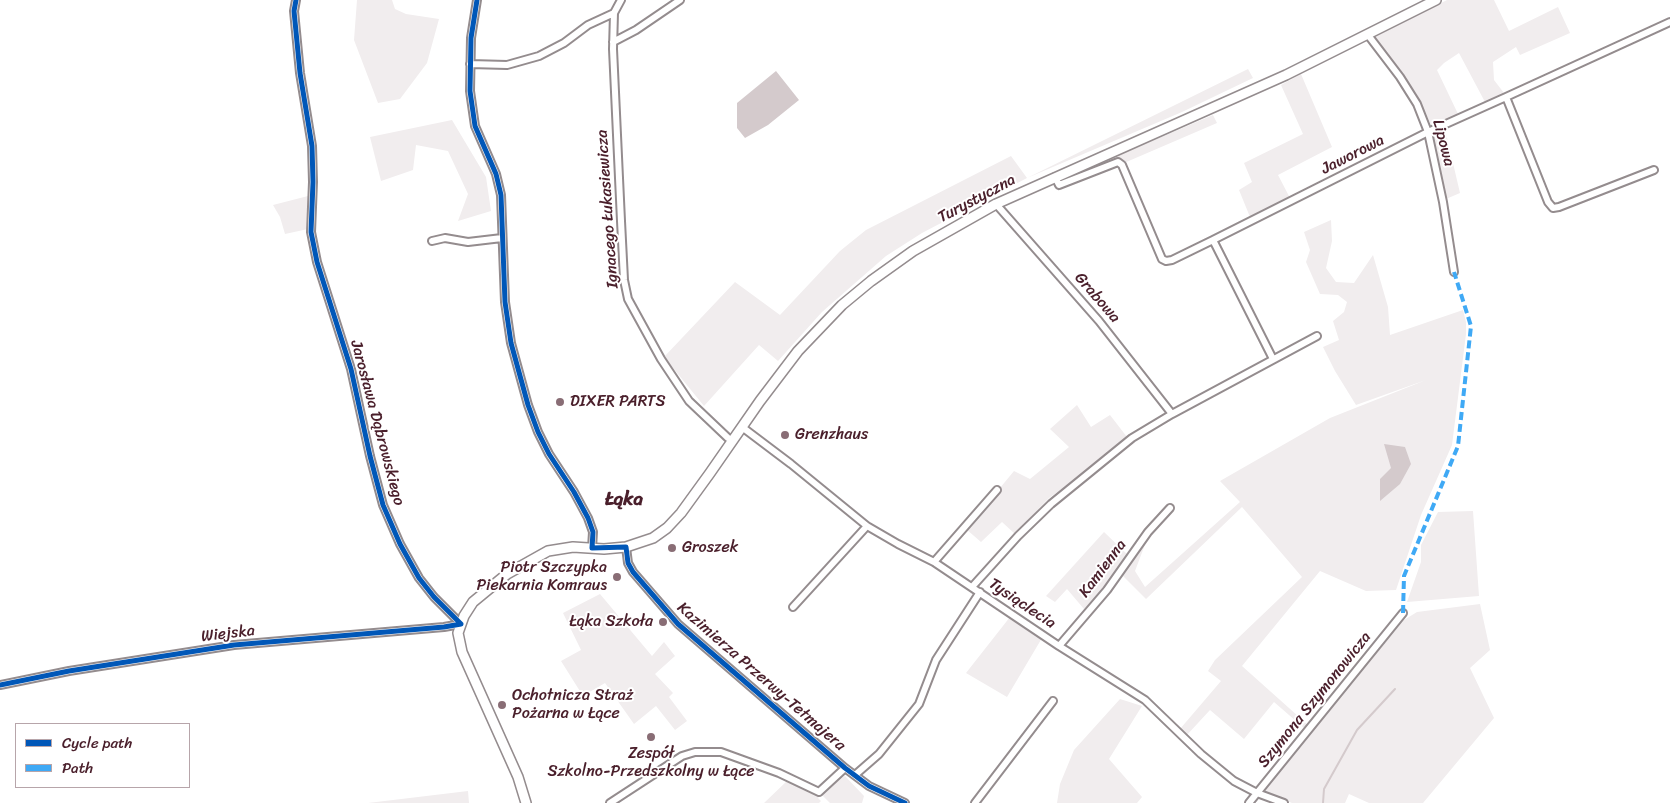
<!DOCTYPE html>
<meta charset="utf-8">
<style>
body{margin:0}
#map{position:relative;width:1670px;height:803px;overflow:hidden;background:#fff;font-family:Sriracha,sans-serif}
canvas{display:block}
.legend{position:absolute;left:15px;top:723px;width:175px;height:65px;box-sizing:border-box;background:#fff;border:1px solid #b7a5aa;margin:0;padding:6px 9px;list-style:none;font-size:15px;color:#4a1f2b}
.legend li{display:flex;align-items:center;gap:10px;height:25px}
.legend b{width:25px;border:1px solid #b7a5aa}
</style>
<div id="map">
<canvas width="1670" height="803"></canvas>
<ul class="legend">
<li><b style="height:6px;background:#0057b8"></b>Cycle path</li>
<li><b style="height:6px;background:#3fa9f5"></b>Path</li>
</ul>
</div>
<script>
const c = document.querySelector('canvas').getContext('2d');
c.lineJoin = 'round';
function fillPath(path, color) {
  c.fillStyle = color;
  c.fill(path, 'evenodd');
}
function toPath(rows) {
  const path = new Path2D();
  for (const r of rows) {
    path.moveTo(r[0], r[1]);
    for (let i = 2; i < r.length; i += 2) path.lineTo(r[i], r[i + 1]);
  }
  return path;
}
function stroke(path, color, width, dash) {
  c.strokeStyle = color;
  c.lineWidth = width;
  c.lineCap = dash ? 'butt' : 'round';
  c.setLineDash(dash || []);
  c.stroke(path);
}
function drawText(font, color, halo, rows, align = 'center') {
  c.font = font + ' Sriracha,sans-serif';
  c.lineWidth = 4;
  c.setLineDash([]);
  c.textBaseline = 'middle';
  c.strokeStyle = halo;
  c.fillStyle = color;
  for (const [text, x, y, turn = 0] of rows) {
    c.save();
    c.translate(x, y);
    c.rotate((+turn || 0) * Math.PI / 180);
    c.textAlign = isNaN(turn) ? turn : align;
    if (halo) c.strokeText(text, 0, 0);
    c.fillText(text, 0, 0);
    c.restore();
  }
}
fillPath(toPath([
 [357,0,392,0,395,9,406,14,439,19,427,63,400,99,378,103,354,40],
 [1447,0,1494,0,1509,31,1558,7,1570,33,1520,55,1516,47,1493,62,1494,80,1504,93,1485,102,1459,53,1444,63,1437,70,1459,116,1432,127,1416,93,1375,37],
 [1248,69,1253,78,1182,112,1027,178,922,233,886,256,822,312,778,361,759,345,704,406,664,357,735,282,780,315,840,251,866,230,1011,156,1027,178],
 [1301,74,1332,147,1278,175,1290,198,1250,217,1239,190,1252,182,1244,163,1303,134,1281,85],
 [1213,115,1217,123,1124,163,1117,159,1075,177,1070,176],
 [452,120,486,177,491,211,458,221,468,194,448,151,416,145,413,170,381,181,370,137],
 [1445,129,1460,193,1446,199,1432,135],
 [308,196,308,229,285,234,280,217,273,205],
 [1331,220,1332,241,1326,268,1336,282,1354,283,1373,255,1388,307,1390,335,1463,310,1466,322,1466,334,1452,445,1421,515,1396,590,1366,591,1320,571,1242,666,1308,725,1304,728,1274,702,1244,739,1210,710,1186,736,1180,729,1221,681,1208,671,1215,660,1302,577,1242,507,1146,599,1119,572,1084,609,1067,589,1055,602,1046,596,1104,532,1128,555,1149,534,1135,571,1145,587,1240,502,1220,481,1330,418,1426,380,1356,405,1335,371,1323,347,1339,340,1333,321,1344,312,1347,302,1338,295,1320,294,1306,262,1310,250,1304,232],
 [1077,405,1091,427,1110,415,1127,437,1073,481,1049,498,1015,534,1002,522,981,542,966,529,1014,471,1030,479,1069,447,1050,429],
 [1473,511,1479,596,1407,602,1421,562,1421,545,1438,512],
 [600,594,652,656,664,642,675,656,655,674,673,693,669,697,687,721,675,730,656,706,634,724,605,683,583,696,561,661,581,650,563,613],
 [1480,604,1490,650,1470,668,1494,718,1423,803,1369,803,1349,794,1345,803,1292,803,1267,793,1264,788,1404,620,1417,612],
 [1010,617,1042,638,1007,697,966,673],
 [1120,699,1142,706,1109,759,1142,797,1137,803,1057,803,1060,784,1074,750],
 [845,776,864,796,862,803,830,803,821,794,818,798,821,801,819,803,764,803,788,780,820,794],
 [468,791,469,803,368,803]
]), '#f1edee');
fillPath(toPath([
 [776,71,799,100,768,125,745,138,737,128,737,103],
 [1384,444,1405,447,1411,464,1400,484,1380,501,1380,479,1391,468]
]), '#d4cacc');
stroke(toPath([
 [1323,803,1324,789,1357,730,1395,689]
]), '#d4cacc', 2);
const street = toPath([
 [477,0,471,38,470,91,475,126,496,174,501,195,505,302,511,343,528,405,538,432,549,454,574,492,588,518,593,532,592,548],
 [621,0,614,13,613,49,621,221,624,280,628,299,661,359,689,401,728,438,733,440],
 [1368,35,1400,77,1417,104,1428,132,1443,202,1454,272],
 [613,42,636,30,680,0],
 [470,64,507,65,539,56,564,43,588,25,614,13],
 [1506,97,1670,22],
 [1055,177,1059,185,1118,162,1122,165,1162,259,1166,261,1172,260,1213,240,1273,359],
 [996,204,1099,321,1172,414],
 [1213,240,1428,132,1506,97,1548,202,1553,208,1559,207,1654,170],
 [432,241,445,238,468,242,502,238],
 [742,427,791,464,867,526,898,544,934,562,1059,646,1145,700,1201,754,1234,781,1257,793,1284,803],
 [626,547,628,563,633,572,678,624,845,768,869,786,905,803],
 [934,562,997,490],
 [972,587,1018,536,1051,504,1132,438,1172,414,1317,336],
 [793,607,867,526],
 [1059,646,1107,590,1148,532,1170,508],
 [0,685,69,671,234,645,444,627,461,624,434,597,419,578,400,544,383,505,370,456,351,369,317,262,311,232,313,182,312,146,300,73,294,11,296,0],
 [855,775,879,754,919,704,936,660,980,592],
 [610,803,682,756,695,752,721,752,779,773,819,792,845,768],
 [975,803,1053,701],
 [1249,803,1403,613]
]);
const secondary = toPath([
 [526,803,518,777,462,652,458,633,464,616,473,602,507,574,548,551,573,547,604,549,626,547,653,538,667,528,681,513,710,473,760,401,798,351,842,305,871,281,913,251,996,204,1286,75,1436,0]
]);
stroke(street, '#948c8e', 10);
stroke(secondary, '#948c8e', 12);
stroke(street, '#fff', 6);
stroke(secondary, '#fff', 9);
stroke(toPath([
 [1403,613,1404,576,1458,446,1471,326,1454,272]
]), '#3fa9f5', 4, [8, 4]);
stroke(toPath([
 [477,0,471,38,470,91,475,126,496,174,501,195,505,302,511,343,528,405,538,432,549,454,574,492,588,518,593,532,592,548,626,547,628,563,633,572,678,624,845,768,869,786,905,803],
 [0,685,69,671,234,645,444,627,461,624,434,597,419,578,400,544,383,505,370,456,351,369,317,262,311,232,313,182,312,146,300,73,294,11,296,0]
]), '#0057b8', 5);
for (const [x, y, r, color] of [
 [560,402,5,"#896d75"],
 [785,435,5,"#896d75"],
 [672,548,5,"#896d75"],
 [617,577,5,"#896d75"],
 [663,622,5,"#896d75"],
 [502,705,5,"#896d75"],
 [651,737,5,"#896d75"]
]) {
  const dot = new Path2D();
  dot.arc(x, y, r, 0, 2 * Math.PI);
  c.fillStyle = color;
  c.fill(dot);
  stroke(dot, '#fff', 2);
}
drawText('16px', '#4a1f2b', '#fff', [
 ["Lipowa",1443,143,75],
 ["Jaworowa",1353,155,-27],
 ["Turystyczna",977,199,-28],
 ["Ignacego Łukasiewicza",608,209,-94],
 ["Grabowa",1097,298,49],
 ["Jarosława Dąbrowskiego",377,423,75],
 ["Kamienna",1103,569,-53],
 ["Tysiąclecia",1022,604,34],
 ["Wiejska",228,634,-7],
 ["Kazimierza Przerwy-Tetmajera",761,677,41],
 ["Szymona Szymonowicza",1315,700,-51]
]);
drawText('16px', '#4a1f2b', '#fff', [
 ["DIXER PARTS",570,402],
 ["Grenzhaus",795,435],
 ["Groszek",682,548],
 ["Piotr Szczypka",607,568,"right"],
 ["Piekarnia Komraus",607,586,"right"],
 ["Łąka Szkoła",653,622,"right"],
 ["Ochotnicza Straż",512,696],
 ["Pożarna w Łące",512,714],
 ["Zespół",651,754,"center"],
 ["Szkolno-Przedszkolny w Łące",651,772,"center"]
], 'left');
drawText('bold 19px', '#4a1f2b', '#fff', [
 ["Łąka",624,500]
]);
</script>
